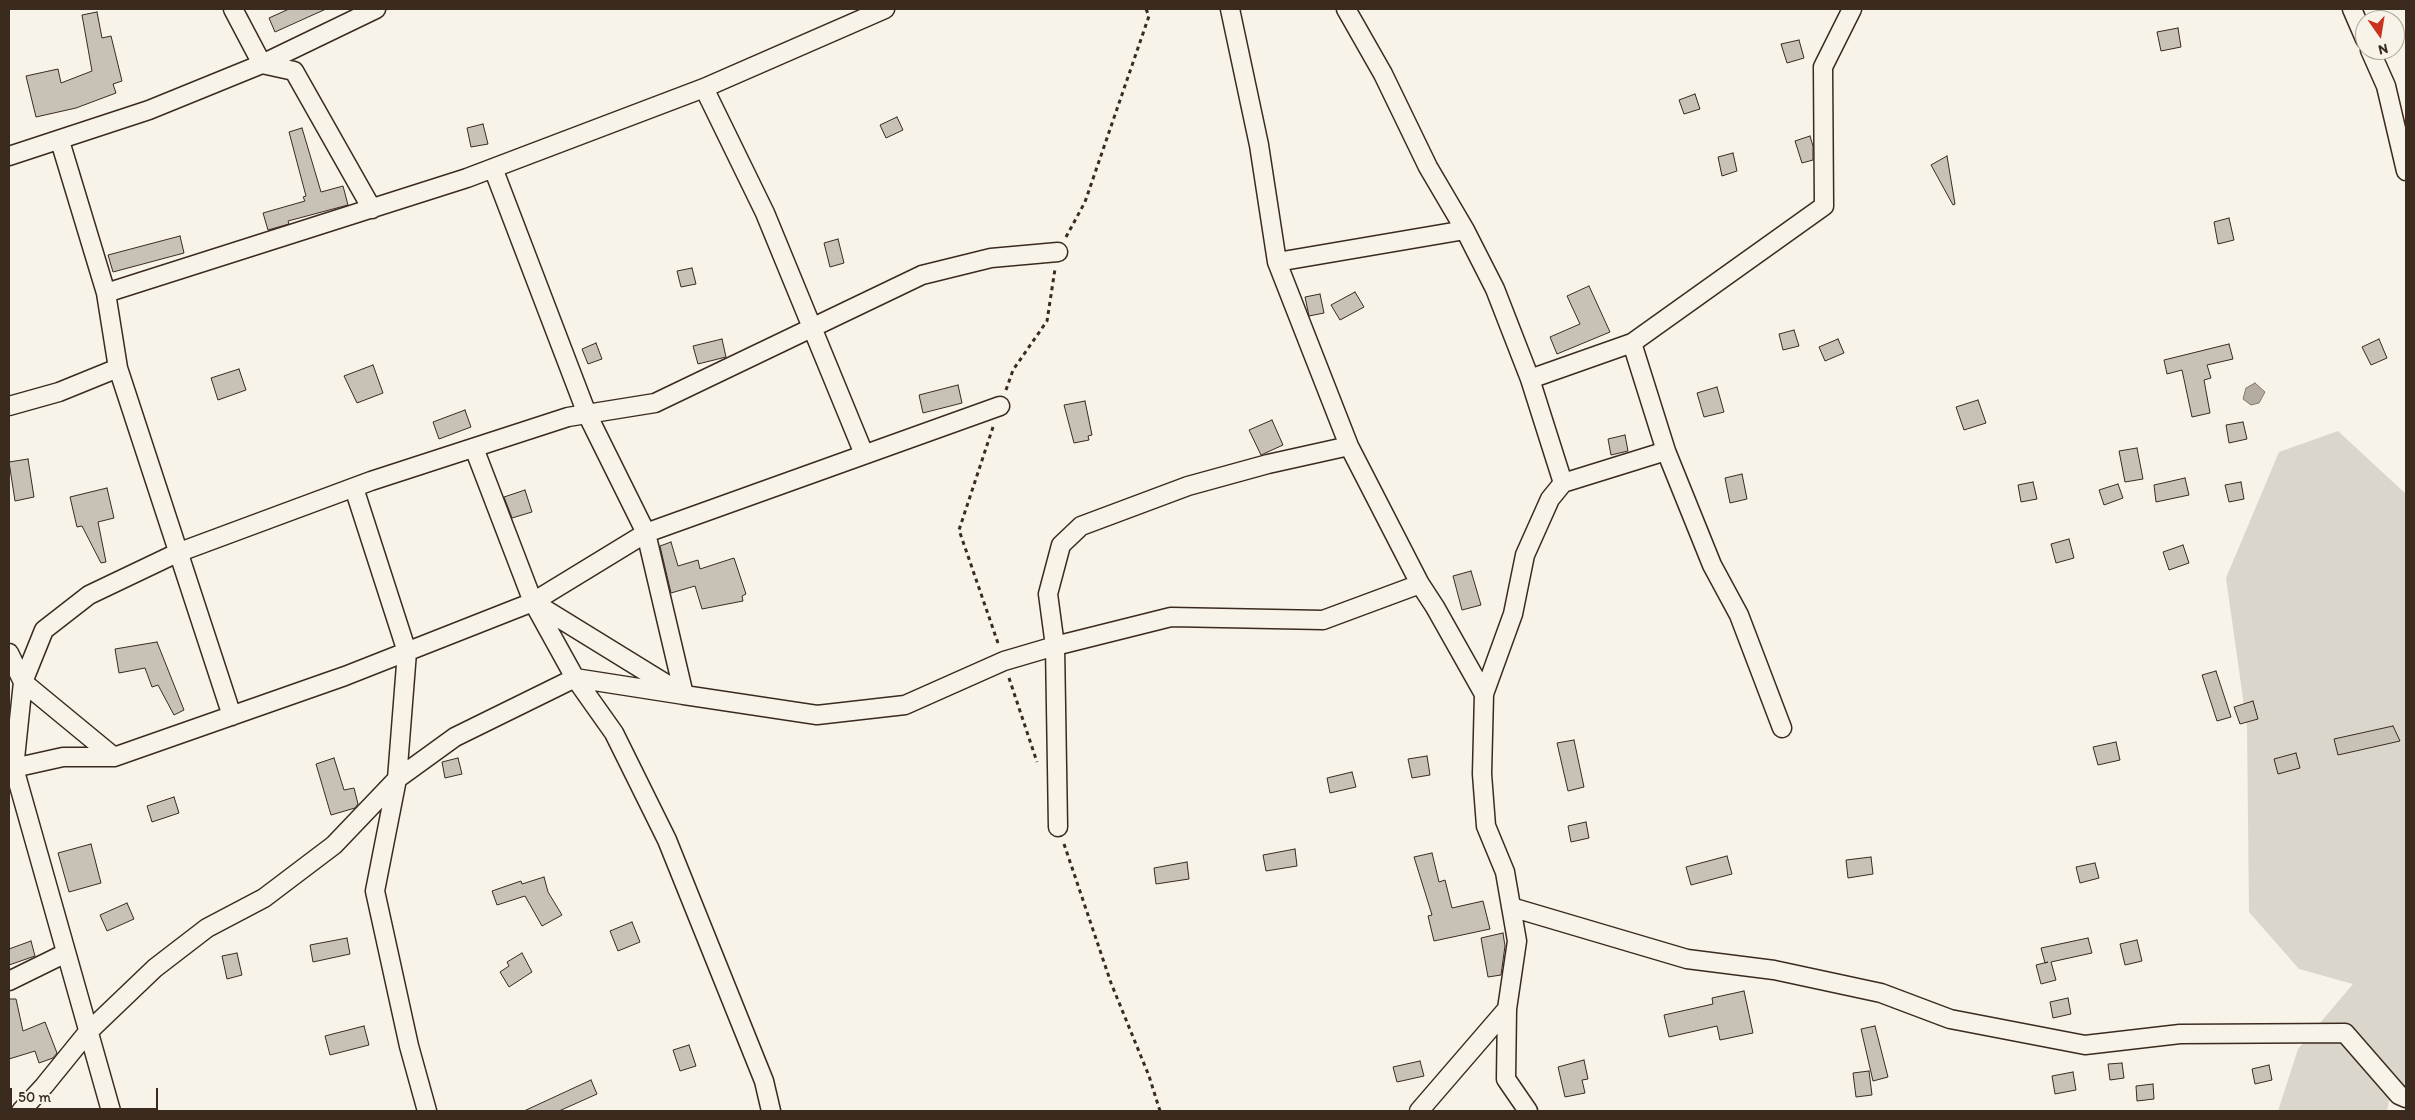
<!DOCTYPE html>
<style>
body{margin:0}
#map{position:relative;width:2415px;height:1120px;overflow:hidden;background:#f7f3e8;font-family:Itim,sans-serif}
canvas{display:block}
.frame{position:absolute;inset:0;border:10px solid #3b2a1e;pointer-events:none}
.north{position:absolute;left:2355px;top:10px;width:50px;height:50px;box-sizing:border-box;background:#f7f3e8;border:1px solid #aca397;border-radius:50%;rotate:167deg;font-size:14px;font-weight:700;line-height:20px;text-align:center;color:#3b2a1e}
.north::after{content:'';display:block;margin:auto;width:18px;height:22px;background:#c8321e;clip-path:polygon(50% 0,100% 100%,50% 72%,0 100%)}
.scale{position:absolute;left:10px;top:1088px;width:148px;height:22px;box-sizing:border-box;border:2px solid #3b2a1e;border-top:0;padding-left:6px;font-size:15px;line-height:18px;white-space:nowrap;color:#3b2a1e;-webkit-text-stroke:4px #f7f3e8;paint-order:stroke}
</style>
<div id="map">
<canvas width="2415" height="1120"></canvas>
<div class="frame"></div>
<div class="north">N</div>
<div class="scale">50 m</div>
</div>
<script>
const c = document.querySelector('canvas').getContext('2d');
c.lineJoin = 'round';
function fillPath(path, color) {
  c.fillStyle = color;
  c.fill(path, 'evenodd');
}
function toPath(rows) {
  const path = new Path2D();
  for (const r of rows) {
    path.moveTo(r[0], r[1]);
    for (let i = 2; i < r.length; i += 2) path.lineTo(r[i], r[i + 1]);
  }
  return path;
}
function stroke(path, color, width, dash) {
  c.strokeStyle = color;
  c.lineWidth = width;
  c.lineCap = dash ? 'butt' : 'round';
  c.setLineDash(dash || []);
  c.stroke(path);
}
fillPath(toPath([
 [2338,431,2406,494,2406,1093,2393,1081,2387,1111,2278,1111,2298,1049,2353,984,2299,969,2249,912,2247,727,2226,578,2279,452]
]), '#dbd6cb');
const water = toPath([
 [2255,383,2265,392,2259,403,2251,405,2243,399,2246,388,2255,383]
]);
fillPath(water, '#b4aca0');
stroke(water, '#84786c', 1);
const building = toPath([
 [289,9,326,9,275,32,269,18,289,9],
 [97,12,102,38,111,36,122,81,113,84,116,93,76,108,36,117,26,76,58,69,61,83,92,71,82,15,97,12],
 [2178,28,2181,47,2161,51,2157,32,2178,28],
 [1799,40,1804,58,1787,63,1781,44,1799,40],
 [1695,94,1700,109,1684,114,1679,100,1695,94],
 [897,117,903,130,886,138,880,125,897,117],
 [483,124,488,144,471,147,467,128,483,124],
 [302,128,321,192,343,186,348,205,288,221,289,224,268,230,263,213,305,201,303,197,306,196,289,132,302,128],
 [1810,136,1813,146,1813,160,1802,163,1795,141,1810,136],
 [1733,153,1737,171,1722,176,1718,157,1733,153],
 [1947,156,1955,204,1953,205,1931,165,1947,156],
 [2229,218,2234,240,2218,244,2214,222,2229,218],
 [180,236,184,253,113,272,108,255,180,236],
 [838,239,844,263,830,267,824,243,838,239],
 [692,268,696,284,681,287,677,271,692,268],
 [1589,286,1610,332,1557,354,1550,337,1580,324,1567,296,1589,286],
 [1355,292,1364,307,1340,320,1331,305,1355,292],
 [1320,294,1324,313,1309,316,1305,297,1320,294],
 [1794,330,1799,346,1783,350,1779,334,1794,330],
 [722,339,726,357,698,364,693,346,722,339],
 [1838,339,1844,353,1825,361,1819,347,1838,339],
 [2379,339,2387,358,2371,365,2362,347,2379,339],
 [596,343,602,359,588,364,582,349,596,343],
 [2229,344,2233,359,2207,365,2211,378,2204,380,2210,413,2192,417,2182,370,2167,374,2164,360,2229,344],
 [373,365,383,393,357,403,344,376,373,365],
 [239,369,246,390,218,400,211,378,239,369],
 [958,385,962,403,923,413,919,395,958,385],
 [1717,387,1724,412,1704,417,1697,393,1717,387],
 [1978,400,1986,423,1964,430,1956,407,1978,400],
 [1085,401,1092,435,1088,436,1089,440,1074,443,1064,405,1085,401],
 [465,410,471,427,439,439,433,422,465,410],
 [1272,420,1283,445,1261,455,1249,430,1272,420],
 [2243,422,2247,439,2229,443,2226,425,2243,422],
 [1625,435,1628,451,1611,455,1608,439,1625,435],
 [2137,448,2143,479,2125,482,2119,451,2137,448],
 [28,459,34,497,15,501,9,462,28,459],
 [1742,474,1747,499,1730,503,1725,478,1742,474],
 [2185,478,2189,495,2156,502,2154,485,2185,478],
 [2033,482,2037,499,2021,502,2018,485,2033,482],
 [2241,482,2244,499,2229,502,2225,485,2241,482],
 [2118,484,2123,498,2104,505,2099,490,2118,484],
 [107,488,114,518,98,522,106,562,101,563,82,526,77,527,70,497,107,488],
 [525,490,532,512,512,518,504,497,525,490],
 [2069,539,2074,558,2056,563,2051,544,2069,539],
 [671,542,678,566,698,560,700,569,734,558,746,594,742,596,743,601,702,609,695,586,671,593,660,546,671,542],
 [2183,545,2189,563,2169,570,2163,552,2183,545],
 [1471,571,1481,605,1462,610,1453,576,1471,571],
 [157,642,184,710,174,715,158,685,152,687,145,668,119,673,115,649,157,642],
 [2216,671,2231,717,2217,721,2202,675,2216,671],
 [2253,701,2258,719,2240,724,2234,707,2253,701],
 [2393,726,2400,741,2338,755,2334,739,2393,726],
 [1574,740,1584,787,1568,791,1557,743,1574,740],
 [2116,742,2120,760,2098,765,2093,747,2116,742],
 [2296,753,2300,768,2278,774,2274,759,2296,753],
 [1427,756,1430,775,1412,778,1408,759,1427,756],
 [334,758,344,790,354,788,358,804,355,808,331,815,316,764,334,758],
 [458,758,462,774,445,778,442,762,458,758],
 [1352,772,1356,787,1330,793,1327,778,1352,772],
 [174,797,179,813,152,822,147,806,174,797],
 [1586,822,1589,838,1571,842,1568,826,1586,822],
 [91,844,101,883,69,892,58,853,91,844],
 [1295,849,1297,866,1266,871,1263,855,1295,849],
 [1432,853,1439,882,1445,880,1452,908,1483,901,1490,929,1434,941,1428,916,1432,915,1414,857,1432,853],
 [1727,856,1732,874,1691,885,1686,867,1727,856],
 [1871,857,1873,874,1848,878,1846,860,1871,857],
 [1187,862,1189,879,1156,884,1154,868,1187,862],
 [2095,863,2099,878,2080,883,2076,867,2095,863],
 [544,877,548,892,562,915,542,926,525,896,497,905,492,891,521,881,522,884,544,877],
 [127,903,134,919,107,931,100,915,127,903],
 [632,922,640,942,618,951,610,931,632,922],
 [1503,933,1505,946,1501,975,1488,977,1481,938,1503,933],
 [347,938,350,954,313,962,310,945,347,938],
 [2088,938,2092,953,2051,962,2056,980,2041,984,2036,965,2048,962,2045,963,2041,948,2088,938],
 [2137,940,2142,961,2125,965,2120,944,2137,940],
 [31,941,35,956,9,965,9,949,31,941],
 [237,953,242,975,227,979,222,956,237,953],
 [522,953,532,972,509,987,500,972,509,966,507,962,522,953],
 [1744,991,1753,1033,1720,1040,1717,1026,1669,1037,1664,1015,1713,1004,1712,998,1744,991],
 [2068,998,2071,1014,2053,1018,2050,1002,2068,998],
 [9,999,16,999,23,1031,45,1022,57,1053,53,1058,39,1063,35,1051,9,1059,9,999],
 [364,1026,369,1045,330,1055,325,1036,364,1026],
 [1875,1026,1888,1077,1873,1081,1861,1029,1875,1026],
 [689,1045,696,1066,680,1071,673,1050,689,1045],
 [1584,1060,1588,1079,1582,1080,1585,1093,1565,1097,1558,1067,1584,1060],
 [1420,1061,1424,1076,1397,1082,1393,1067,1420,1061],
 [2122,1063,2124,1078,2110,1080,2108,1064,2122,1063],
 [2269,1065,2272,1080,2255,1084,2252,1069,2269,1065],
 [1869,1071,1872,1095,1856,1097,1853,1073,1869,1071],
 [2073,1072,2076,1090,2055,1094,2052,1076,2073,1072],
 [591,1080,597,1094,559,1111,524,1111,591,1080],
 [2153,1084,2154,1099,2137,1101,2136,1086,2153,1084]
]);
fillPath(building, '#c8c1b6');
stroke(building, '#3b2a1e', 1);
const street = toPath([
 [233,9,262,64,294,71,372,209],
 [1346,9,1383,74,1428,167,1465,230,1495,289,1530,379,1563,483],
 [2352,9,2365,39],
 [2370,50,2386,86,2406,171],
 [704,88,765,213,864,454],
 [60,141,106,293,118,368,232,716],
 [9,156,149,110,262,64,376,9],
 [1277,262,1465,230],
 [106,293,467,178,704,88,885,9],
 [1632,343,1666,451,1712,565,1739,615,1782,728],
 [1530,379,1632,343,1824,206,1823,67,1852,9],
 [9,406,59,392,118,368],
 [1349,446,1420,584,1435,607,1484,694],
 [474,448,533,602,575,678,614,733,667,840,764,1081,771,1111],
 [354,488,407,652,397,779,375,891,409,1046,427,1111],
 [533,602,646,533,1000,406],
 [9,653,23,682,114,757],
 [9,769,63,757,114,757,345,676,533,602,684,695,817,715,905,705,1004,661,1055,646,1171,617,1323,620,1420,584],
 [1058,827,1055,646,1048,594,1061,545,1081,526,1188,486,1268,464,1349,446,1277,262,1259,145,1230,9],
 [1511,907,1687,959,1774,970,1881,993,1950,1019,2085,1045,2180,1034,2345,1033,2399,1095,2406,1098],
 [9,981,66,953],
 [1507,1009,1506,1079,1528,1111],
 [21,1111,44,1086,87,1033,155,968,207,928,264,898,334,845,397,779,455,737,575,678,684,695,646,533,587,414,493,168],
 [111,1111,14,768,23,682,44,630,89,595,177,553,371,481,568,417,655,403,922,275,991,258,1058,252],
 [1419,1111,1507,1009,1517,941,1505,872,1486,826,1482,774,1484,694,1513,614,1525,555,1550,499,1563,483,1666,451]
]);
stroke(street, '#3b2a1e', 21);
stroke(toPath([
 [1066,237,1085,202,1096,170,1149,16,1146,9],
 [1006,390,1013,370,1047,321,1055,269],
 [993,427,959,530,999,646],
 [1009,678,1037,762],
 [1064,844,1111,983,1149,1076,1160,1111]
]), '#3b2a1e', 3, [4, 4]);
stroke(street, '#f7f3e8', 18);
</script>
